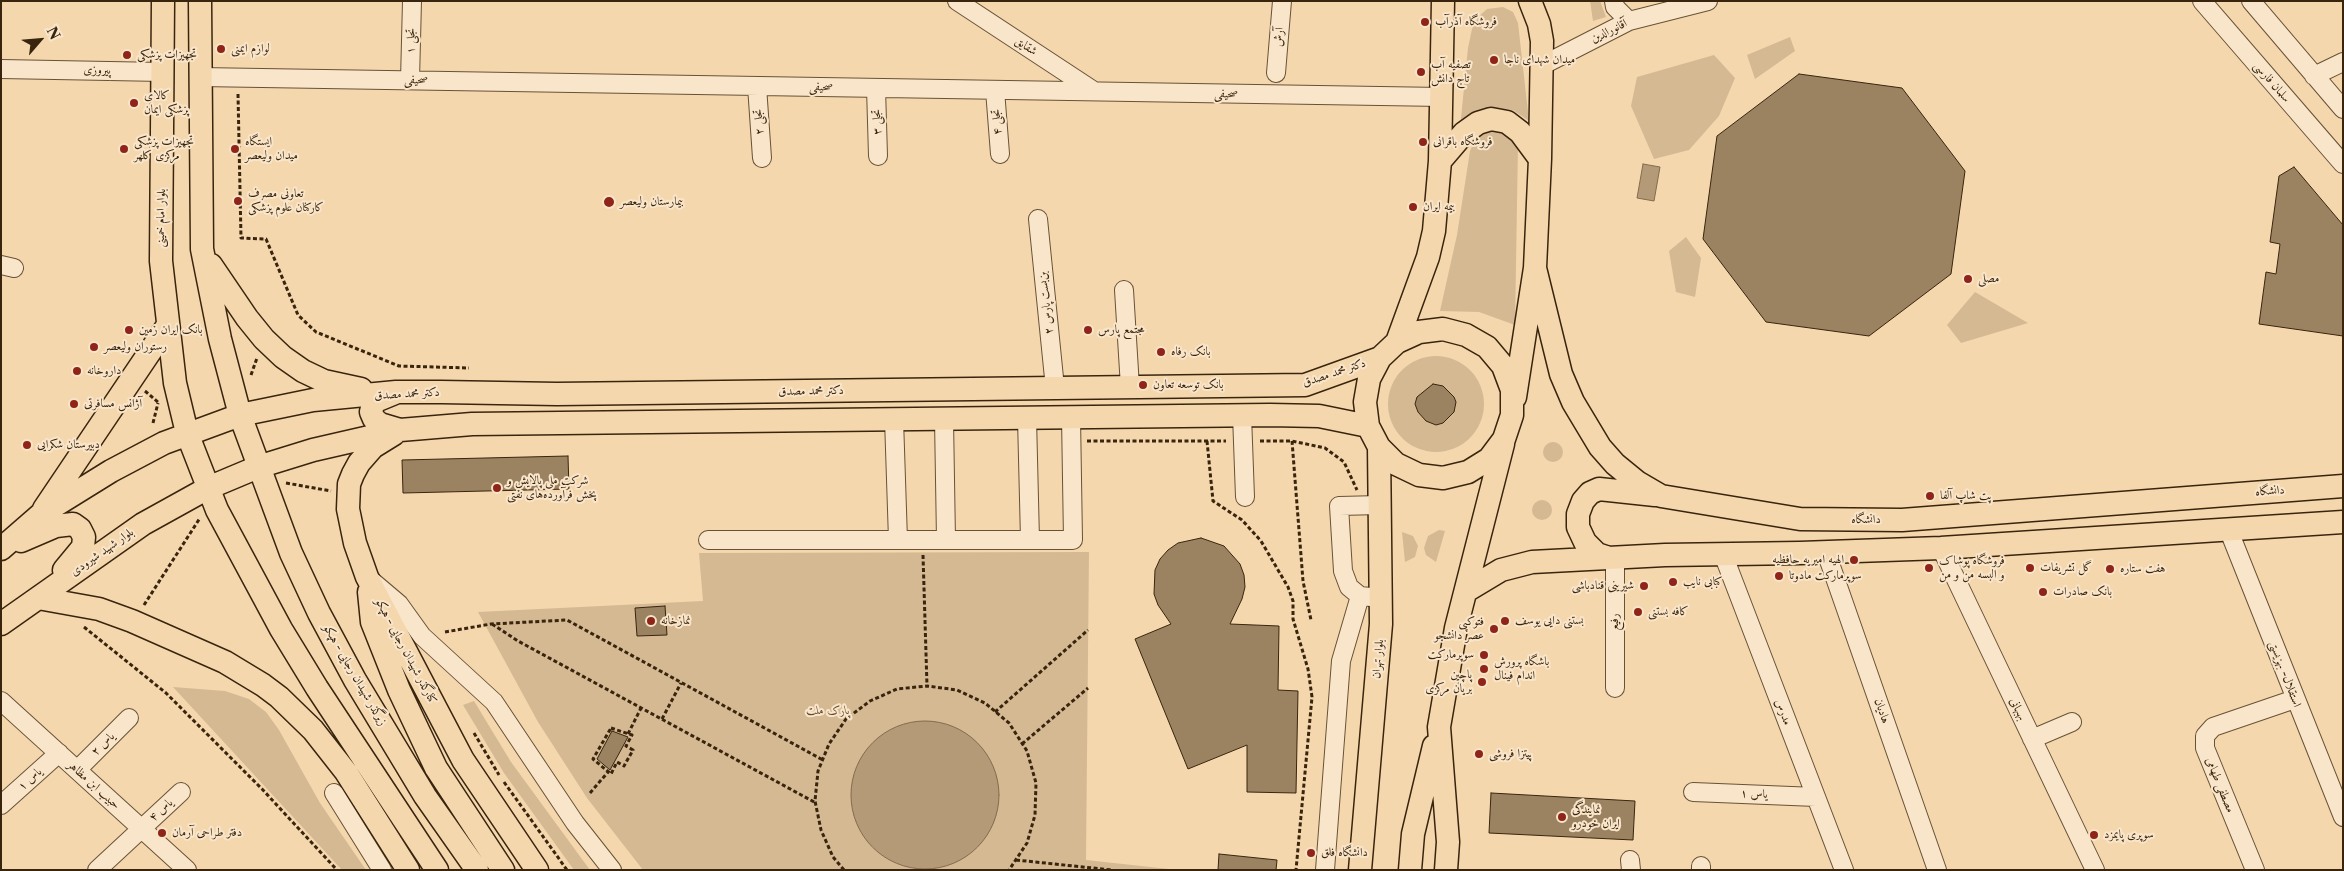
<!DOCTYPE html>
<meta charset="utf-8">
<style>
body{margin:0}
#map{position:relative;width:2344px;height:871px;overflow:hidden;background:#f5d7ae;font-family:"Libre Caslon Text",serif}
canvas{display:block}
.frame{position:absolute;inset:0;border:2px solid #39250e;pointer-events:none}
.north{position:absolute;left:15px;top:15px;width:50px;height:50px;-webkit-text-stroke:4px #f8e5ca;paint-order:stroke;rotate:63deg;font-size:14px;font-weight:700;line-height:20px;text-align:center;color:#39250e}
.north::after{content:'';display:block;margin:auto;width:18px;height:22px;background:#39250e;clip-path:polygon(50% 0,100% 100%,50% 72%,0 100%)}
</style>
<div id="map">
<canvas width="2344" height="871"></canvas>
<div class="frame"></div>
<div class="north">N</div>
</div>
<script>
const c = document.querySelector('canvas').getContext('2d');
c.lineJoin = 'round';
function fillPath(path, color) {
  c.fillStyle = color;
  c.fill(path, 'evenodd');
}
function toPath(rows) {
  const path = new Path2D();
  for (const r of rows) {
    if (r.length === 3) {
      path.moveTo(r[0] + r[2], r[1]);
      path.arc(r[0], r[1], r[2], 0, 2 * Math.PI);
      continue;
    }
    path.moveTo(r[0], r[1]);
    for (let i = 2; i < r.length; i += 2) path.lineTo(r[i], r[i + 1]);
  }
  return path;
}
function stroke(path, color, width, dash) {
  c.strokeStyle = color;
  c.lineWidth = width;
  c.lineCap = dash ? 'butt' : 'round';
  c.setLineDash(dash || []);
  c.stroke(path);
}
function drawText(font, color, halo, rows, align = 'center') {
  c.font = font + ' "Libre Caslon Text",Amiri,serif';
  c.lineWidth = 4;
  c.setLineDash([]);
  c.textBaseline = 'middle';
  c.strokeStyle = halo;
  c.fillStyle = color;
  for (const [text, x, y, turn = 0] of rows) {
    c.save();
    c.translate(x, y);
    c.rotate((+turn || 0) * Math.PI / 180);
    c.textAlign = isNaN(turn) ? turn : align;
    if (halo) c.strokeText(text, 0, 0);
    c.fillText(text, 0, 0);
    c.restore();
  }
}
fillPath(toPath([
 [1590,1,1600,1,1606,17,1593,21],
 [1503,7,1513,12,1518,23,1529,121,1513,110,1494,108,1484,110,1460,128,1468,48,1472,29,1478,17,1487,9],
 [1790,37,1795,51,1755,79,1747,55],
 [1714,55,1735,78,1719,116,1689,150,1654,159,1631,106,1637,77],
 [1505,129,1518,144,1515,325,1479,312,1440,311,1457,235,1470,151,1475,139,1486,131],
 [1686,237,1701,258,1695,297,1676,292,1669,251],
 [1975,292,2028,323,1961,343,1947,325],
 [1436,404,48],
 [1553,452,10],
 [1542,510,10],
 [1439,530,1445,531,1436,562,1426,555,1424,548,1428,536],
 [1402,532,1413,536,1418,546,1415,557,1405,562],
 [1089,552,1086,860,1178,870,643,870,587,798,538,722,478,612,703,601,699,553],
 [173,687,225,691,249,699,266,712,279,730,320,803,366,870,342,870],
 [474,701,511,762,590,870,574,870,504,773,463,705]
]), '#d5b993');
const water = toPath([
 [1643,164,1660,167,1654,201,1637,198,1643,164],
 [925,795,74]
]);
fillPath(water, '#b59a78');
stroke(water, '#836b4e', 1);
const building = toPath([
 [1799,74,1902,88,1965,171,1951,274,1869,336,1766,322,1703,239,1717,136,1799,74],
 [2294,167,2343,225,2343,336,2259,324,2266,272,2276,274,2280,244,2270,242,2279,176,2294,167],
 [1433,384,1443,386,1454,397,1456,402,1454,412,1443,423,1436,425,1426,421,1418,412,1415,404,1417,397,1433,384],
 [568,456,569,489,403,493,402,460,568,456],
 [1201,538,1224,546,1240,564,1244,575,1245,587,1242,599,1230,624,1279,626,1278,690,1298,691,1296,793,1247,792,1247,745,1188,769,1135,639,1171,624,1158,605,1154,594,1155,570,1160,559,1168,550,1178,543,1201,538],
 [665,606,667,635,637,636,635,608,665,606],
 [612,731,628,737,610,770,597,759,612,731],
 [1491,793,1635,801,1633,840,1489,833,1491,793],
 [1219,854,1277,860,1276,870,1218,870,1219,854]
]);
fillPath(building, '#9b8261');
stroke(building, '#39250e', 1);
const minor = toPath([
 [957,1,1094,91],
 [1614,1,1615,7,1629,21],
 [2202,1,2343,164],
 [2251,1,2343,109],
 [1543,65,1629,21,1708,1],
 [1,69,163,72],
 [1276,73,1282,1],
 [2314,76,2343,62],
 [200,77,1442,97],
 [410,80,412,1],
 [757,86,762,158],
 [876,88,878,156],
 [995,90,1000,154],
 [1038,219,1055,388],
 [1,265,14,268],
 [1124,290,1130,387],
 [1242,415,1245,497],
 [1027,418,1030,540],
 [894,419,898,540],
 [944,419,946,540],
 [2229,531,2343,817],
 [708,540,1073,540,1071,417],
 [1941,548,2095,870],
 [1826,552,1937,870],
 [1723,554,1844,870],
 [1615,557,1615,688],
 [373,582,399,604,422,636,494,702,575,823,612,870],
 [1371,597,1360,596,1349,587,1343,571,1339,506,1380,505],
 [1,701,187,870],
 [2032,739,2072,722],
 [77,770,129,718],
 [1693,792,1816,797],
 [334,793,382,870],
 [1,805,59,753],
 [1630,860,1631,870],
 [1701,866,1701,870],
 [97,870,181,792],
 [1325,870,1341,661,1360,596],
 [2255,870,2205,748,2205,736,2213,727,2295,699]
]);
const major = toPath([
 [163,1,161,261,175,383,187,433,217,510,281,629,317,688,437,870],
 [200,1,202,249,220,339,240,415,291,553,319,613,355,680,425,796,477,870],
 [1440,161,1464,133,1478,123,1491,119,1507,122,1520,132,1540,159],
 [211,265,247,318,264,339,283,357,303,371,324,381,361,389],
 [1535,268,1561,374,1573,402,1600,447,1615,464,1637,482,1661,496,1800,519,1902,520,2343,486],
 [1397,342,1419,332,1443,329,1466,335,1487,347,1503,366,1512,390,1512,415,1504,439,1489,459,1468,472,1443,478,1419,475,1396,464,1379,447,1368,426,1365,402,1369,379,1380,358,1397,342,1428,257,1434,231,1440,161,1443,1],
 [395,393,378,400,373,404,371,412,374,419,380,424,400,430],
 [1515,397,1535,268,1540,159,1542,41,1539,24,1530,1],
 [394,434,373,447,359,463,353,474,349,484,348,509,355,543,367,577,463,760,537,870],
 [44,509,168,325],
 [21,541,56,526,73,524,80,529,84,537,83,547,64,570],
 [1,549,40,515,111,471,164,443,240,415,313,400,396,392,441,392,557,394,1305,385,1380,358],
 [1606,557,1597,554,1585,542,1578,527,1578,514,1583,501,1590,493,1599,489,1655,495],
 [1466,591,1501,570,1532,562,1665,555,1800,553,1941,548,2343,522],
 [369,592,372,622,399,690,436,768,503,870],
 [38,598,99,609,132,621,225,662,263,685,279,697,313,730,346,772,408,870],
 [1,624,143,524,208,488,258,467,313,450,400,430,472,424,1270,415,1319,416,1368,426],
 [1360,870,1381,624,1379,447],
 [1410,870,1413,834,1434,746],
 [1446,870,1448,842,1439,727,1456,628,1503,444]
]);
stroke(minor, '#685236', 20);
stroke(major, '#39250e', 25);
stroke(toPath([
 [238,94,241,238,266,239,298,315,316,332,399,366,469,368],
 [251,375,257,358],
 [145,391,159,403],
 [153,423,158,403],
 [1087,441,1226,441],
 [1207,441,1213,501,1242,520,1261,541,1288,587,1293,601,1293,619,1308,669,1312,697,1296,870],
 [1260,441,1292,441,1325,448,1344,462,1357,490],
 [1292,441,1303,581,1311,620],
 [286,483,331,491],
 [923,555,927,686],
 [144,605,200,518],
 [492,624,518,641,816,803],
 [84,627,166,693,262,789,337,870],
 [445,632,491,624,567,620,823,760],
 [995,712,1088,630],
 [662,719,681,683],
 [611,728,632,735,626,746,633,750,624,766,617,762,611,774,593,759,611,728],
 [474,733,499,775],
 [628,734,641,708],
 [1022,744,1088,688],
 [504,782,567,870],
 [590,793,608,772],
 [1016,860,1112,870],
 [844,870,833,857,821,830,815,801,818,771,829,744,846,719,870,701,897,689,927,686,957,690,985,703,1009,723,1027,751,1036,783,1035,815,1027,843,1009,870]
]), '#39250e', 3, [4, 2.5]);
stroke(minor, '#f8e5ca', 18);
stroke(major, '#f5d7ae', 22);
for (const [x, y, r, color] of [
 [1425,22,5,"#8f2418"],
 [221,49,5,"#8f2418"],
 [127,55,5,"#8f2418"],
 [1494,60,5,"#8f2418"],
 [1421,72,5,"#8f2418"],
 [134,103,5,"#8f2418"],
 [1423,142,5,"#8f2418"],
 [124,149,5,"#8f2418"],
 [235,149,5,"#8f2418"],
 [238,201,5,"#8f2418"],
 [609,202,6,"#8f2418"],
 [1413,207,5,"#8f2418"],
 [1968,279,5,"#8f2418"],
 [129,330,5,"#8f2418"],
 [1088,330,5,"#8f2418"],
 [94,347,5,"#8f2418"],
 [1161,352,5,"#8f2418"],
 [77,371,5,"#8f2418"],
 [1143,385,5,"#8f2418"],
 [74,404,5,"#8f2418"],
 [27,445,5,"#8f2418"],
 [497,488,5,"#8f2418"],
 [1930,496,5,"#8f2418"],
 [1854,560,5,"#8f2418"],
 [1929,568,5,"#8f2418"],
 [2030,568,5,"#8f2418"],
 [2110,569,5,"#8f2418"],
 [1779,576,5,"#8f2418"],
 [1673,582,5,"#8f2418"],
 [1644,586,5,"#8f2418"],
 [2043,592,5,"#8f2418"],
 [1638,612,5,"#8f2418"],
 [651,621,5,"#8f2418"],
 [1505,621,5,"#8f2418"],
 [1494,629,5,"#8f2418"],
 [1484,655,5,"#8f2418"],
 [1484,669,5,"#8f2418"],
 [1482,682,5,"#8f2418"],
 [1479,754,5,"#8f2418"],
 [1562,817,5,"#8f2418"],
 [162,833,5,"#8f2418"],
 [2094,835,5,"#8f2418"],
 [1311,853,5,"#8f2418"]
]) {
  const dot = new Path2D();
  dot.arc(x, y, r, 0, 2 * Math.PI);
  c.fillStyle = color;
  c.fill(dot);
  stroke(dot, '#f8e5ca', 2);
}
drawText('12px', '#39250e', '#f8e5ca', [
 ["فروشگاه آذرآب",1435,22],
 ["لوازم ایمنی",231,49],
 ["تجهیزات پزشکی",137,55],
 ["میدان شهدای ناجا",1504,60],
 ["تصفیه آب",1431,65],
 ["تاج دانش",1431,79],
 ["کالای",144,96],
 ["پزشکی ایمان",144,110],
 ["تجهیزات پزشکی",134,142],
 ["مرکزی کلهر",134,156],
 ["ایستگاه",245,142],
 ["میدان ولیعصر",245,156],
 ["فروشگاه باقرانی",1433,142],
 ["تعاونی مصرف",248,194],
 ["کارکنان علوم پزشکی",248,208],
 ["بیمارستان ولیعصر",620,202],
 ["بیمه ایران",1423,207],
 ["مصلی",1978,279],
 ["بانک ایران زمین",139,330],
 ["مجتمع پارس",1098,330],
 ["رستوران ولیعصر",104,347],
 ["بانک رفاه",1171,352],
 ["داروخانه",87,371],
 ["بانک توسعه تعاون",1153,385],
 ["آژانس مسافرتی",84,404],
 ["دبیرستان شکرایی",37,445],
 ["شرکت ملی پالایش و",507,481],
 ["پخش فرآورده‌های نفتی",507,495],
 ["پت شاپ آلفا",1940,496],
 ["الهیه امیریه حافظیه",1844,560,"right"],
 ["فروشگاه پوشاک",1939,561],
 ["و البسه من و من",1939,575],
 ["گل تشریفات",2040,568],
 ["هفت ستاره",2120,569],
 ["سوپرمارکت مادوتا",1789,576],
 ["کبابی نایب",1683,582],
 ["شیرینی قنادباشی",1634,586,"right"],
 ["بانک صادرات",2053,592],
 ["کافه بستنی",1648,612],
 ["نمازخانه",661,621],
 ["بستنی دایی یوسف",1515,621],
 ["فتوکپی",1484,622,"right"],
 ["عصر دانشجو",1484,636,"right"],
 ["سوپرمارکت",1474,655,"right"],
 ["باشگاه پرورش",1494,662],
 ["اندام فینال",1494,676],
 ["پاچین",1472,675,"right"],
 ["بریان مرکزی",1472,689,"right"],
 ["پیتزا فروشی",1489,754],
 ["نمایندگی",1572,810],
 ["ایران خودرو",1572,824],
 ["دفتر طراحی آرمان",172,833],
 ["سوپری پایمزد",2104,835],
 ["دانشگاه فلق",1321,853]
], 'left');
drawText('12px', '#39250e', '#f8e5ca', [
 ["آقانورالدین",1609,31,-26],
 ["آرش",1279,37,-85],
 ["تجلی ١",411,41,-89],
 ["شقایق",1026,46,33],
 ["پیروزی",97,70,1],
 ["صحیفی",416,80,1],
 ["سلمان فارسی",2272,82,49],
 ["صحیفی",821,87,1],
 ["صحیفی",1226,94,1],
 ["تجلی ۲",759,122,-94],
 ["تجلی ۳",877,122,-92],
 ["تجلی ۴",997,122,-94],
 ["بلوار امام خمینی",161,218,-89],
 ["بن‌بست پارس ۲",1046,303,-96],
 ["دکتر محمد مصدق",1334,373,-18],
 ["دکتر محمد مصدق",811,391,-1],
 ["دکتر محمد مصدق",407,394,-3],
 ["دانشگاه",2270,491,-4],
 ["دانشگاه",1866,520],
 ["بلوار شهید شیرودی",102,552,-35],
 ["رفیع",1615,622,-90],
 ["کنارگذر شهیدان رجایی - هپکو",406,651,62],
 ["بلوار تهران",1378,659,-85],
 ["استقلال- بهزیستی",2285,674,69],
 ["زیرگذر شهیدان رجایی - هپکو",355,675,60],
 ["بهبهانی",2018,709,64],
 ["هادیان",1882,711,71],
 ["مدرس",1783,712,69],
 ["یاس ۲",103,744,-45],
 ["یاس ۱",30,779,-42],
 ["حبیب ابن مظاهر",94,785,42],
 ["مصطفی طهامی",2220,785,68],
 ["یاس ۱",1754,794,2],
 ["یاس ۴",161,810,-42]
]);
drawText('italic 12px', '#604a2f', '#f8e5ca', [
 ["پارک ملت",828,711]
]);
</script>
